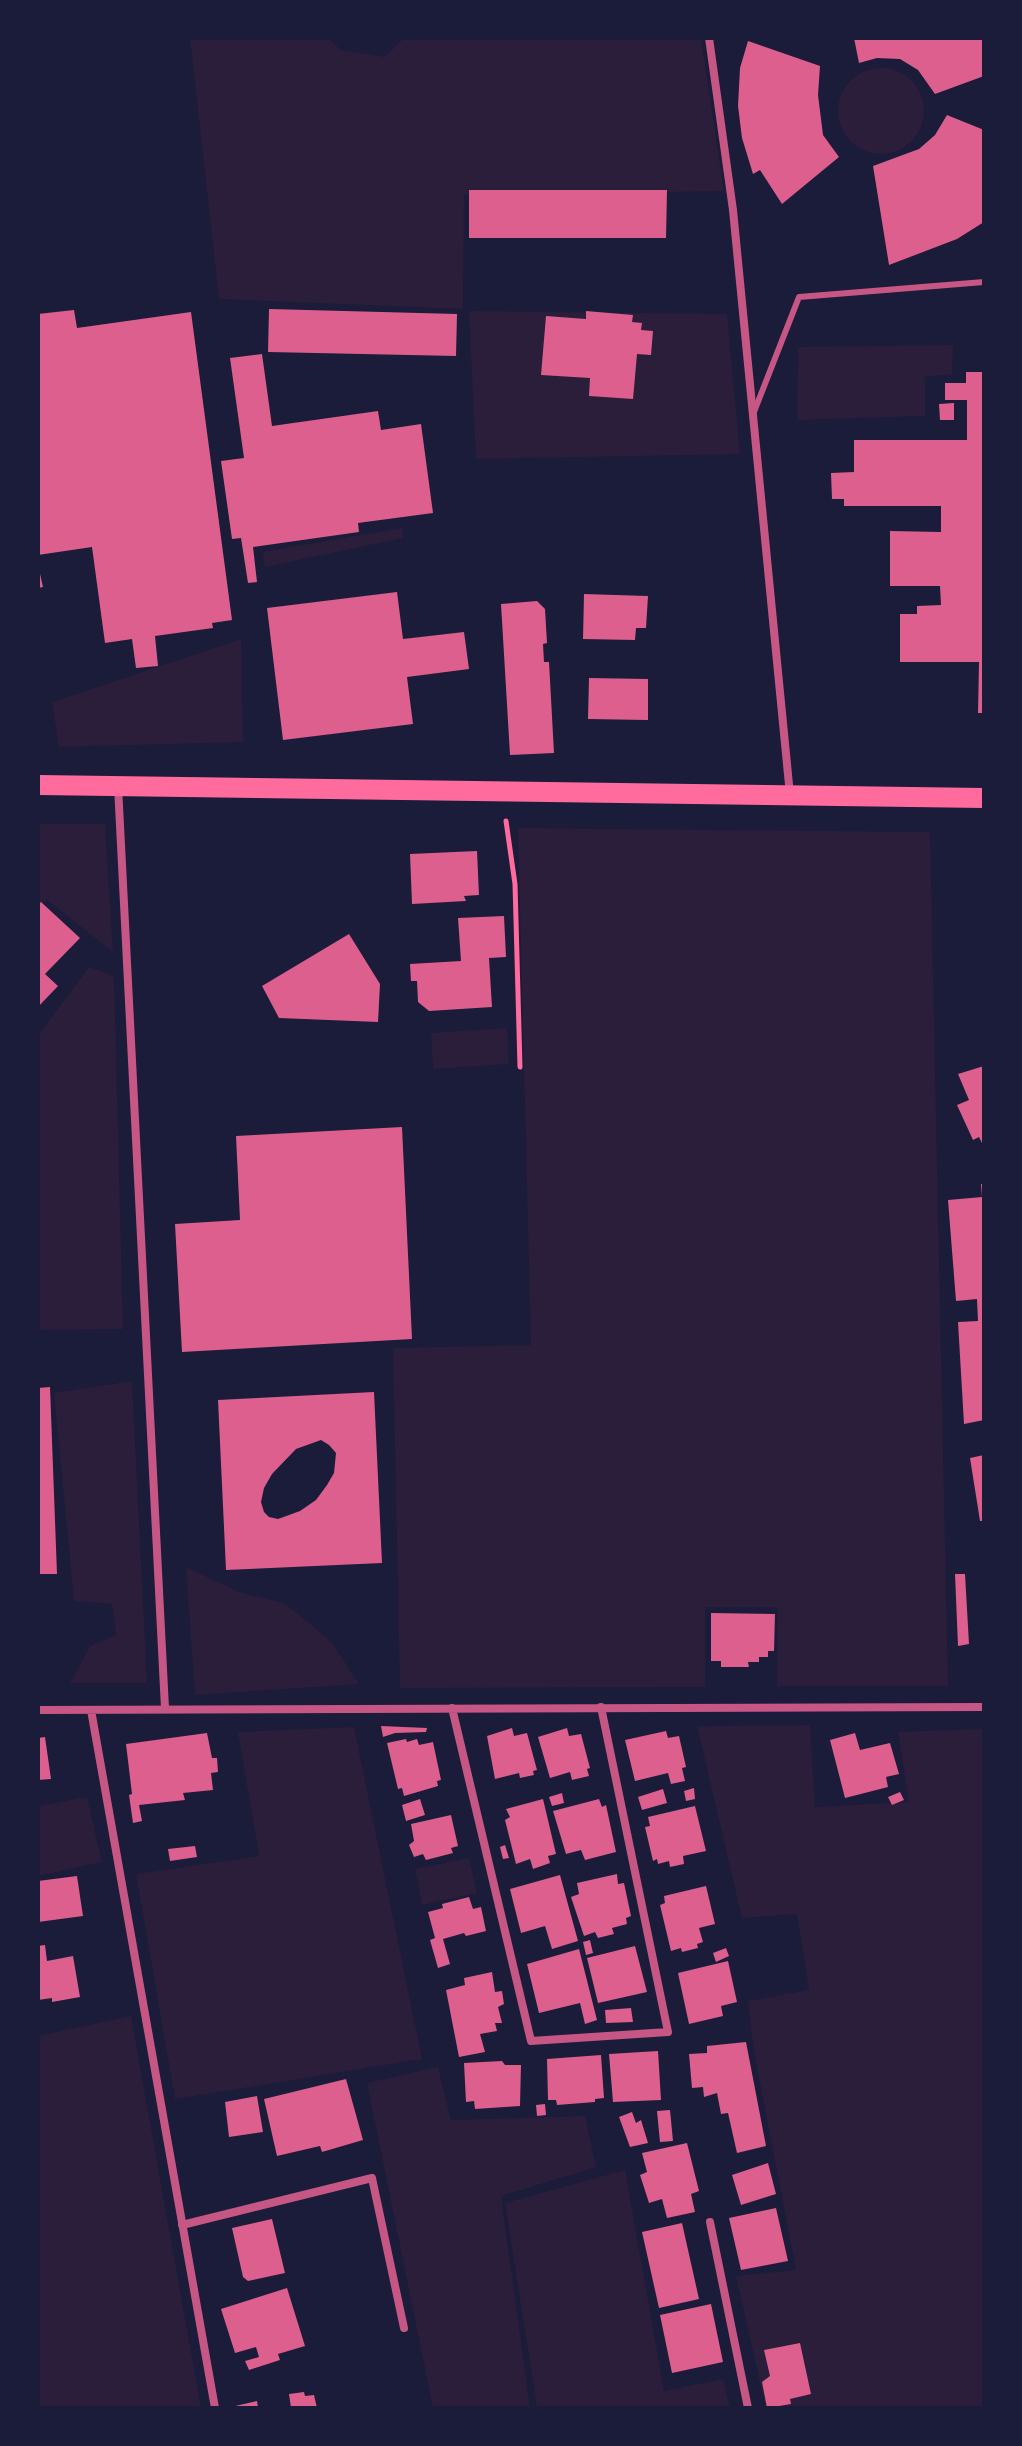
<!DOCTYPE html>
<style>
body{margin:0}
#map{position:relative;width:1022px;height:2446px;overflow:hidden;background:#1b1b3a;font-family:Overpass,sans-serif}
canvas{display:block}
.frame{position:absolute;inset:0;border:40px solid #1b1b3a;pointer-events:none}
</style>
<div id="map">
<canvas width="1022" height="2446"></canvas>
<div class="frame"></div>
</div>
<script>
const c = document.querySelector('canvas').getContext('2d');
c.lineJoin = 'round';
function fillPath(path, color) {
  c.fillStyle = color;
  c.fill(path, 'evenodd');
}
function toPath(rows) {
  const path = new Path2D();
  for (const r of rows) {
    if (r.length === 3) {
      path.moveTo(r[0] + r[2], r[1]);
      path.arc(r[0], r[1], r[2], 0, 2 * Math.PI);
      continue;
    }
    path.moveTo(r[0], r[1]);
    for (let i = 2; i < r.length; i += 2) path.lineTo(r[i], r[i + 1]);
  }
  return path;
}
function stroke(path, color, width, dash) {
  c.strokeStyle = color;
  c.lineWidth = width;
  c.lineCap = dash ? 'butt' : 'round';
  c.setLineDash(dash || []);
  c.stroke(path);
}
fillPath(toPath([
 [190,38,328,38,341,50,385,57,404,38,701,38,724,191,464,195,463,309,219,299],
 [881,111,43],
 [469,311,727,314,740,454,476,459],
 [953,345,952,374,925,377,925,416,797,420,798,347],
 [402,528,403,538,265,567,263,552],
 [241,639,243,742,59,747,52,702],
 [38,824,105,824,113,952,47,900,38,907],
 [518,828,930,832,948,1686,777,1686,778,1607,705,1607,705,1687,400,1688,393,1348,531,1345],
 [89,967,114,976,123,1329,38,1330,38,1035],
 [507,1028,509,1064,433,1069,431,1033],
 [132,1381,147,1683,70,1683,90,1646,116,1635,112,1604,74,1601,54,1393],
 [186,1567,241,1593,284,1603,331,1641,359,1684,195,1695],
 [810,1725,815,1807,909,1802,898,1732,984,1729,984,2408,766,2408,736,2276,796,2270,753,2046,748,2001,809,1990,797,1914,742,1918,697,1726],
 [354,1727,422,2059,175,2099,136,1874,259,1856,238,1732],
 [87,1797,102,1862,38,1876,38,1806],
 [469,1858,477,1893,422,1905,415,1869],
 [131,2016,201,2408,38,2408,38,2036],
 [438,2067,451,2120,585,2116,596,2167,501,2196,530,2408,433,2408,367,2083],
 [625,2170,664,2391,723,2379,730,2408,537,2408,505,2203]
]), '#2a1e3b');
fillPath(toPath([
 [854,38,984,38,984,76,935,94,918,70,900,59,877,58,859,63],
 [748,41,820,66,818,95,823,135,839,157,782,204,760,170,753,174,742,138,738,106,740,68],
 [947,115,984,130,984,222,957,239,889,265,873,166,919,149,935,135],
 [469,190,667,190,666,238,469,238],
 [269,309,457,314,456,356,268,352],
 [74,310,77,328,191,312,232,620,212,623,213,628,155,636,158,666,136,668,132,639,105,643,92,547,38,555,38,314],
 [586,311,633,315,632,322,642,323,641,330,653,331,651,355,637,354,633,399,589,396,590,378,541,375,546,316,586,319],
 [262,354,272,426,378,411,381,430,421,424,433,513,358,523,359,532,253,547,257,582,248,583,241,538,232,539,221,461,244,458,230,358],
 [966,372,984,372,984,586,982,586,984,713,978,713,979,662,900,662,900,614,917,614,917,606,941,605,940,586,890,586,890,531,941,532,941,506,844,506,844,499,832,499,831,473,854,472,854,440,967,440,967,400,945,400,945,383,966,383],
 [954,403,954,420,940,420,939,404],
 [38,565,43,587,38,588],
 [397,592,403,639,464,632,469,669,407,677,413,724,283,740,267,608],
 [584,594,648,596,646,628,636,628,635,640,583,639],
 [537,601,545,609,547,643,543,644,544,662,549,662,554,753,510,755,501,604],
 [589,678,648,679,648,720,588,719],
 [477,851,479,895,464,896,466,901,412,904,410,854],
 [41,902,80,938,45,974,58,986,38,1007,38,905],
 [504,916,506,957,489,958,492,1007,429,1011,418,1002,417,981,411,981,410,964,461,961,458,918],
 [349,934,380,984,378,1022,279,1018,262,986],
 [984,1066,984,1142,982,1143,979,1137,973,1140,957,1105,969,1100,958,1074],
 [402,1127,412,1339,182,1352,175,1224,240,1220,236,1136],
 [984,1183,984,1420,964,1424,958,1322,978,1321,977,1299,956,1301,948,1200,982,1197,981,1184],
 [50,1387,57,1574,38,1574,38,1388],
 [374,1392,382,1563,226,1570,218,1400],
 [321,1440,329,1445,336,1453,334,1473,327,1485,316,1500,300,1511,278,1519,269,1517,264,1512,261,1502,264,1488,272,1474,296,1449],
 [984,1455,984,1521,980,1521,970,1458],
 [955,1574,965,1574,969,1644,958,1646],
 [711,1613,775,1614,774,1651,768,1651,768,1657,759,1657,759,1662,748,1662,749,1667,721,1667,721,1661,711,1661],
 [381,1726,427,1728,426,1732,395,1733,383,1737],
 [512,1728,514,1736,527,1733,537,1770,533,1771,534,1775,520,1778,519,1773,495,1779,487,1736],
 [567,1728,569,1736,581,1734,590,1768,587,1769,589,1776,572,1780,570,1772,550,1778,538,1737],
 [666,1731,668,1738,679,1736,686,1767,682,1768,685,1781,671,1784,668,1773,635,1781,625,1740],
 [207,1733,212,1758,217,1758,218,1772,211,1773,213,1790,183,1793,185,1800,139,1805,142,1821,133,1823,129,1795,132,1794,126,1744],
 [855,1733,860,1750,890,1743,899,1774,886,1777,888,1787,845,1798,830,1740],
 [45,1737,51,1779,38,1780,38,1738],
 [406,1739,407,1742,417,1739,419,1745,433,1742,441,1780,437,1781,438,1786,404,1796,402,1788,398,1789,387,1743],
 [694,1788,695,1799,686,1801,684,1791],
 [663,1789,667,1803,642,1810,638,1797],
 [900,1792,904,1800,892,1805,888,1797],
 [562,1793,564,1803,552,1806,549,1797],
 [420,1799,425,1815,406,1821,402,1805],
 [543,1799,556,1854,548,1856,550,1863,533,1869,530,1859,516,1864,505,1820,510,1817,506,1809],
 [599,1799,602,1807,606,1805,616,1852,585,1860,581,1850,566,1854,553,1811],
 [695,1806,706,1851,683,1856,684,1864,670,1867,669,1861,658,1864,657,1859,653,1861,645,1827,650,1826,648,1817],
 [451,1815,458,1846,451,1848,453,1853,426,1860,423,1854,414,1857,409,1845,414,1841,411,1824],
 [505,1845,509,1858,503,1859,500,1847],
 [195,1846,197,1857,170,1861,168,1849],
 [617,1874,618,1884,624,1883,631,1916,626,1918,627,1924,612,1928,614,1934,598,1938,595,1932,584,1936,571,1897,579,1894,577,1883],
 [560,1875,578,1941,552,1949,545,1926,521,1933,510,1889],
 [77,1876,83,1916,38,1922,38,1881],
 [706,1886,715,1924,699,1928,703,1942,697,1944,698,1948,682,1952,681,1948,671,1951,660,1905,665,1903,664,1896],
 [469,1897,473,1909,481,1907,486,1931,466,1936,464,1933,443,1939,450,1964,438,1968,430,1940,435,1938,428,1912,443,1908,442,1904],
 [590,1940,593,1953,586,1955,583,1942],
 [45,1945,47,1961,73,1956,80,1997,52,2002,52,1998,38,2000,38,1946],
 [635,1946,647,1992,598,2003,587,1958],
 [726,1948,729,1956,716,1962,713,1953],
 [579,1949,597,2020,585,2024,580,2003,539,2013,527,1964],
 [728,1961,737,2002,721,2006,723,2016,689,2024,678,1973],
 [492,1972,495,1992,502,1991,504,2004,498,2007,502,2023,495,2023,497,2031,480,2034,485,2052,459,2057,446,1990,465,1985,464,1978],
 [631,2008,633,2022,606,2023,605,2010],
 [746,2042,766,2146,737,2153,728,2113,721,2114,717,2093,704,2097,703,2087,692,2088,689,2054,707,2053,707,2046],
 [658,2051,661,2100,613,2102,609,2054],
 [601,2055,604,2098,595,2099,595,2102,557,2105,556,2100,548,2100,547,2059],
 [502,2061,505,2065,521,2065,520,2106,475,2109,474,2101,466,2102,464,2063],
 [346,2079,363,2140,322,2152,320,2146,277,2156,264,2099],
 [257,2096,263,2132,229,2137,225,2102],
 [545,2104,546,2115,537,2116,536,2105],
 [670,2110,673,2141,660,2142,657,2111],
 [632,2112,636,2123,641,2120,648,2143,630,2147,619,2117],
 [687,2143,699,2191,691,2194,695,2212,667,2218,662,2199,649,2203,640,2175,647,2172,642,2153],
 [768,2163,776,2194,741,2205,732,2175],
 [776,2208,788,2261,741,2270,729,2218],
 [272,2219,285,2273,248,2281,243,2277,232,2228],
 [682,2223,699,2299,659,2308,642,2232],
 [287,2288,305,2346,278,2354,280,2360,249,2370,245,2361,259,2357,256,2347,235,2353,221,2309],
 [711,2304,723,2362,672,2373,660,2315],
 [800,2343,811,2394,790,2399,791,2404,767,2408,762,2382,770,2376,764,2350],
 [304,2392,305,2396,314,2395,317,2408,291,2408,289,2394],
 [257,2401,258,2408,231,2408,231,2407]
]), '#dd5f8e');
stroke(toPath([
 [506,821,515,884,520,1067]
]), '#ff6b9d', 5);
stroke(toPath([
 [754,412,799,297,984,282]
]), '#c65784', 6);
stroke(toPath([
 [709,38,733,210,790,795],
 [118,786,165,1708],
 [452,1708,531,2041,668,2032,601,1707],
 [38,1710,984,1707],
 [91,1710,215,2408],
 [710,2222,748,2408],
 [182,2225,372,2178,404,2328]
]), '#c65784', 8);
stroke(toPath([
 [38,785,984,798]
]), '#ff6b9d', 20);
</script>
